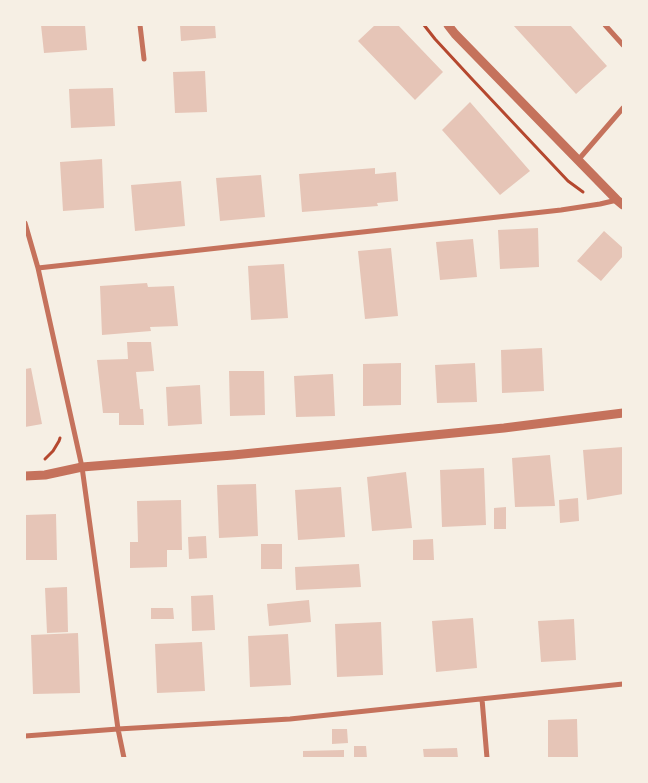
<!DOCTYPE html>
<style>
body{margin:0}
#map{position:relative;width:648px;height:783px;overflow:hidden;background:#f6efe4;font-family:"Varela Round",sans-serif}
canvas{display:block}
.frame{position:absolute;inset:0;border:26px solid #f6efe4;pointer-events:none}
</style>
<div id="map">
<canvas width="648" height="783"></canvas>
<div class="frame"></div>
</div>
<script>
const c = document.querySelector('canvas').getContext('2d');
c.lineJoin = 'round';
function fillPath(path, color) {
  c.fillStyle = color;
  c.fill(path, 'evenodd');
}
function toPath(rows) {
  const path = new Path2D();
  for (const r of rows) {
    path.moveTo(r[0], r[1]);
    for (let i = 2; i < r.length; i += 2) path.lineTo(r[i], r[i + 1]);
  }
  return path;
}
function stroke(path, color, width, dash) {
  c.strokeStyle = color;
  c.lineWidth = width;
  c.lineCap = dash ? 'butt' : 'round';
  c.setLineDash(dash || []);
  c.stroke(path);
}
fillPath(toPath([
 [41,25,85,25,87,50,44,53],
 [180,25,215,25,216,38,181,41],
 [375,25,398,25,443,72,415,100,358,41],
 [513,25,570,25,607,66,576,94],
 [205,71,207,112,175,113,173,72],
 [113,88,115,126,71,128,69,89],
 [470,102,530,171,500,195,442,130],
 [102,159,104,208,63,211,60,162],
 [375,168,375,174,396,172,398,201,377,203,378,206,302,212,299,174],
 [261,175,265,217,220,221,216,178],
 [181,181,185,226,135,231,131,185],
 [538,228,539,267,500,269,498,230],
 [604,231,623,248,623,256,601,281,577,261],
 [473,239,477,277,440,280,436,242],
 [391,248,398,316,365,319,358,251],
 [284,264,288,318,251,320,248,266],
 [147,283,148,287,174,286,178,326,150,327,151,331,102,335,100,286],
 [127,342,151,342,154,371,136,372,140,409,143,409,144,425,119,425,119,413,103,413,97,360,128,359],
 [542,348,544,391,502,393,501,350],
 [401,363,401,405,363,406,363,364],
 [475,363,477,402,437,403,435,365],
 [31,368,42,424,25,427,25,369],
 [229,371,264,371,265,415,230,416],
 [333,374,335,416,296,417,294,376],
 [200,385,202,424,168,426,166,387],
 [623,447,623,494,587,500,583,450],
 [550,455,555,506,515,507,512,458],
 [484,468,486,525,442,527,440,470],
 [406,472,412,528,372,531,367,477],
 [256,484,258,536,219,538,217,485],
 [341,487,345,537,298,540,295,490],
 [578,498,579,521,560,523,559,500],
 [181,500,182,550,167,550,167,567,130,568,130,542,138,542,137,501],
 [506,507,506,529,494,529,494,508],
 [56,514,57,560,25,560,25,515],
 [206,536,207,558,189,559,188,537],
 [433,539,434,560,413,560,413,540],
 [261,544,282,544,282,569,261,569],
 [359,564,361,587,296,590,295,567],
 [67,587,68,632,47,633,45,588],
 [213,595,215,630,192,631,191,596],
 [309,600,311,622,269,626,267,604],
 [151,608,173,608,174,619,151,619],
 [473,618,477,668,436,672,432,621],
 [574,619,576,660,541,662,538,621],
 [381,622,383,675,337,677,335,624],
 [78,633,80,693,33,694,31,635],
 [288,634,291,685,250,687,248,636],
 [202,642,205,691,157,693,155,644],
 [577,719,578,758,548,758,548,720],
 [332,729,347,729,348,743,332,744],
 [354,746,366,746,367,758,354,758],
 [457,748,458,758,424,758,423,749],
 [344,750,344,758,303,758,303,751]
]), '#e6c5b7');
stroke(toPath([
 [424,25,435,39,471,78,568,181,583,192],
 [45,459,53,451,59,441,60,438]
]), '#b5482f', 3);
stroke(toPath([
 [140,25,144,59],
 [605,25,623,45],
 [579,159,623,108],
 [25,223,38,268,82,467,118,729,124,758],
 [38,268,561,210,600,204,617,200],
 [482,699,487,758],
 [25,736,118,729,290,719,623,684]
]), '#c5725c', 5);
stroke(toPath([
 [448,25,455,34,617,200,623,205],
 [25,476,45,475,82,467,233,455,504,428,623,413]
]), '#c5725c', 9);
</script>
